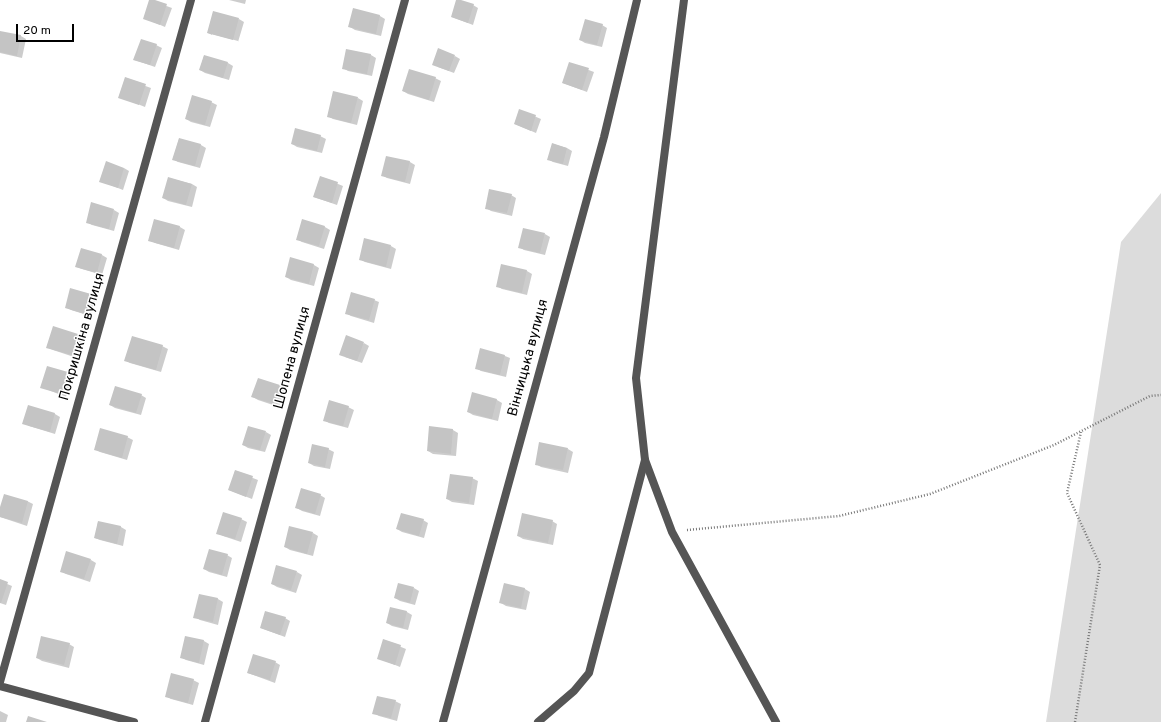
<!DOCTYPE html>
<meta charset="utf-8">
<style>
body{margin:0}
#map{position:relative;width:1161px;height:722px;overflow:hidden;background:#fff;font-family:Overpass,sans-serif}
canvas{display:block}
.scale{position:absolute;left:16px;top:24px;width:58px;height:18px;box-sizing:border-box;border:2px solid #000;border-top:0;padding-left:5px;font-size:12px;line-height:14px;white-space:nowrap;color:#000;-webkit-text-stroke:3px #fff;paint-order:stroke}
</style>
<div id="map">
<canvas width="1161" height="722"></canvas>
<div class="scale">20 m</div>
</div>
<script>
const c = document.querySelector('canvas').getContext('2d');
c.lineJoin = 'round';
function fillPath(path, color) {
  c.fillStyle = color;
  c.fill(path, 'evenodd');
}
function toPath(rows) {
  const path = new Path2D();
  for (const r of rows) {
    path.moveTo(r[0], r[1]);
    for (let i = 2; i < r.length; i += 2) path.lineTo(r[i], r[i + 1]);
  }
  return path;
}
function stroke(path, color, width, dash) {
  c.strokeStyle = color;
  c.lineWidth = width;
  c.lineCap = dash ? 'butt' : 'round';
  c.setLineDash(dash || []);
  c.stroke(path);
}
function drawText(font, color, halo, rows, align = 'center') {
  c.font = font + ' Overpass,sans-serif';
  c.lineWidth = 3;
  c.setLineDash([]);
  c.textBaseline = 'middle';
  c.strokeStyle = halo;
  c.fillStyle = color;
  for (const [text, x, y, turn = 0] of rows) {
    c.save();
    c.translate(x, y);
    c.rotate((+turn || 0) * Math.PI / 180);
    c.textAlign = isNaN(turn) ? turn : align;
    if (halo) c.strokeText(text, 0, 0);
    c.fillText(text, 0, 0);
    c.restore();
  }
}
fillPath(toPath([
 [1161,193,1161,722,1046,722,1121,242]
]), '#dcdcdc');
fillPath(toPath([
 [150,0,172,8,165,27,144,18],
 [229,0,246,0,245,4],
 [457,0,473,5,478,8,473,25,452,17],
 [354,10,380,16,385,19,381,36,355,30,350,27],
 [239,19,244,22,238,42,238,41,212,34,212,35,208,33],
 [602,25,607,28,602,47,585,43,580,40],
 [0,32,21,36,26,39,22,58,0,53],
 [156,45,162,48,155,67,135,60],
 [347,50,371,55,376,58,372,76,348,71,343,68],
 [204,56,228,63,233,66,229,80,205,73,200,70],
 [455,56,460,59,454,73,438,67],
 [570,63,594,72,587,92,563,83],
 [435,78,441,81,434,102,408,94,403,91],
 [126,79,151,88,145,107,120,97],
 [358,98,363,101,357,125,333,119,328,116],
 [211,102,217,105,210,127,191,122,186,119],
 [520,110,541,119,536,133,515,124],
 [320,136,326,139,322,153,297,147,292,144],
 [179,139,201,145,206,148,200,168,178,162,173,159],
 [553,144,567,148,572,151,568,166,553,162,548,159],
 [387,157,410,162,415,165,410,184,387,178,382,175],
 [124,168,129,171,123,190,100,181],
 [321,177,343,186,337,205,314,197],
 [169,178,192,184,197,187,192,207,168,201,163,198],
 [511,195,516,198,512,216,491,211,486,208],
 [114,210,119,213,114,231,92,225,87,222],
 [155,220,180,227,185,230,179,250,155,243,150,240],
 [302,221,325,227,330,230,324,249,302,242,297,239],
 [545,234,550,237,545,255,524,250,519,247],
 [391,246,396,249,391,269,365,262,360,259],
 [82,249,102,255,107,258,102,275,82,269,77,267],
 [291,258,314,265,319,268,314,286,291,280,286,277],
 [502,266,527,271,532,274,527,295,502,289,497,286],
 [90,295,96,298,90,316,71,310,66,307],
 [374,300,379,302,374,323,351,316,346,313],
 [78,334,83,337,77,358,53,350,47,347],
 [364,343,369,346,362,363,345,357],
 [162,346,168,349,161,372,130,363,125,360],
 [480,350,505,356,510,358,506,377,481,371,476,368],
 [67,373,73,376,66,397,41,387],
 [280,386,285,389,279,407,258,400,253,397],
 [473,394,497,400,502,403,498,421,473,415,468,412],
 [141,395,146,398,141,415,115,408,110,405],
 [29,407,55,414,60,417,55,434,29,426,24,423],
 [348,407,354,410,348,428,329,423,324,420],
 [430,427,453,430,458,433,456,456,433,454,428,451],
 [266,432,271,435,265,452,248,448,243,445],
 [127,437,133,440,127,460,100,452,95,449],
 [328,449,334,452,330,469,314,466,309,463],
 [568,449,573,452,568,473,541,467,536,464],
 [235,471,258,480,252,499,229,490],
 [472,478,478,481,474,505,452,502,447,499],
 [320,495,325,498,320,516,302,511,297,508],
 [27,501,33,504,27,526,0,517,0,511],
 [241,519,247,522,241,542,223,536,217,533],
 [423,520,428,523,424,538,402,532,397,529],
 [552,521,557,524,553,545,523,539,518,536],
 [98,522,121,527,126,530,123,546,100,540,95,538],
 [313,533,318,536,313,556,290,550,285,547],
 [227,555,232,558,227,577,209,572,204,569],
 [91,560,96,563,90,582,66,574,61,571],
 [297,572,302,575,296,593,277,587,272,584],
 [0,581,12,586,6,605,0,603],
 [504,584,525,589,530,592,526,610,506,606,501,603],
 [414,588,419,591,415,605,400,601,395,598],
 [200,595,218,599,223,602,218,625,200,620,195,617],
 [391,608,407,612,412,615,408,630,392,626,387,623],
 [285,618,290,621,285,637,261,628],
 [186,637,204,641,209,644,204,665,186,660,181,657],
 [384,640,406,649,400,667,378,658],
 [69,644,74,647,69,668,42,661,37,658],
 [275,662,280,665,275,683,248,673],
 [193,680,199,683,193,705,171,699,166,696],
 [395,701,401,704,397,721,379,716,374,713],
 [0,711,8,715,6,722,0,722]
]), '#0003');
fillPath(toPath([
 [149,0,155,0,167,4,160,25,143,19],
 [456,0,461,0,474,4,468,23,451,17],
 [353,8,380,15,376,34,348,27],
 [213,11,239,18,233,40,207,33],
 [585,19,603,24,597,45,579,40],
 [0,31,21,35,17,56,0,52],
 [141,39,157,44,150,65,133,60],
 [438,48,455,55,449,71,432,65],
 [346,49,371,54,367,74,342,69],
 [204,55,228,62,223,78,199,70],
 [569,62,589,68,582,90,562,83],
 [409,69,436,77,429,100,402,91],
 [125,77,146,84,139,105,118,98],
 [333,91,358,97,351,123,327,117],
 [192,95,212,101,205,125,185,119],
 [519,109,536,115,531,131,514,124],
 [295,128,321,135,317,151,291,144],
 [179,138,201,144,195,166,172,160],
 [552,143,567,148,563,164,547,160],
 [386,156,410,161,405,182,381,176],
 [106,161,124,168,118,188,99,182],
 [320,176,338,182,332,203,313,197],
 [168,177,192,184,186,205,162,198],
 [489,189,512,194,507,213,485,209],
 [91,202,114,209,109,229,86,223],
 [154,219,180,226,174,248,148,241],
 [302,219,325,226,319,246,296,240],
 [523,228,545,233,540,253,518,248],
 [364,238,391,245,386,267,359,260],
 [81,248,102,254,97,273,75,267],
 [290,257,314,264,309,284,285,277],
 [501,264,527,270,522,293,496,287],
 [70,288,91,294,85,314,65,308],
 [351,292,375,299,369,320,345,314],
 [53,326,78,334,72,355,46,348],
 [346,335,364,342,357,361,339,355],
 [132,336,163,345,156,370,124,361],
 [480,348,505,355,500,375,475,369],
 [47,366,68,372,61,394,40,388],
 [258,378,280,385,274,404,251,397],
 [115,386,142,394,136,413,109,405],
 [472,392,497,399,492,419,467,412],
 [329,400,349,406,343,426,323,421],
 [28,405,55,413,50,432,22,424],
 [248,426,266,431,260,450,242,445],
 [429,426,453,429,451,454,427,451],
 [100,428,128,436,122,458,94,450],
 [539,442,568,448,563,470,535,465],
 [312,444,329,448,325,467,308,463],
 [235,470,253,476,246,497,228,490],
 [450,474,473,477,469,503,446,499],
 [301,488,321,494,315,514,295,508],
 [4,494,28,501,22,523,0,517,0,507],
 [223,512,242,518,235,539,216,534],
 [401,513,424,519,419,536,396,529],
 [522,513,553,520,548,543,517,536],
 [98,521,121,526,117,544,94,538],
 [289,526,313,532,307,554,284,547],
 [209,549,228,554,222,575,203,569],
 [66,551,91,559,84,579,60,572],
 [276,565,297,571,291,590,271,584],
 [0,579,8,582,1,603,0,603],
 [398,583,414,587,410,603,394,598],
 [504,583,525,588,521,608,499,603],
 [199,594,218,598,213,622,193,618],
 [390,607,407,611,403,628,386,623],
 [265,611,286,617,280,635,260,628],
 [41,636,70,643,64,665,36,658],
 [185,636,204,640,199,663,180,658],
 [383,639,401,645,395,665,377,659],
 [253,654,276,661,270,680,247,673],
 [171,673,194,679,188,703,165,697],
 [377,696,396,700,391,718,372,714],
 [28,716,47,722,26,722]
]), '#c4c4c4');
stroke(toPath([
 [687,530,839,516,930,494,1054,445,1150,396,1161,395],
 [1075,722,1100,565,1067,493,1081,432]
]), '#777', 2.5, [1, 2]);
stroke(toPath([
 [0,682,191,0],
 [0,686,134,722],
 [205,722,405,0],
 [443,722,604,137,637,0],
 [538,722,574,691,589,673,645,460]
]), '#555', 8);
stroke(toPath([
 [684,0,636,378,645,460,672,532,776,722]
]), '#555', 8);
drawText('14px', '#000', '#fff', [
 ["Покришкіна вулиця",83,337,-74],
 ["Шопена вулиця",293,358,-75],
 ["Вінницька вулиця",529,358,-75]
]);
</script>
